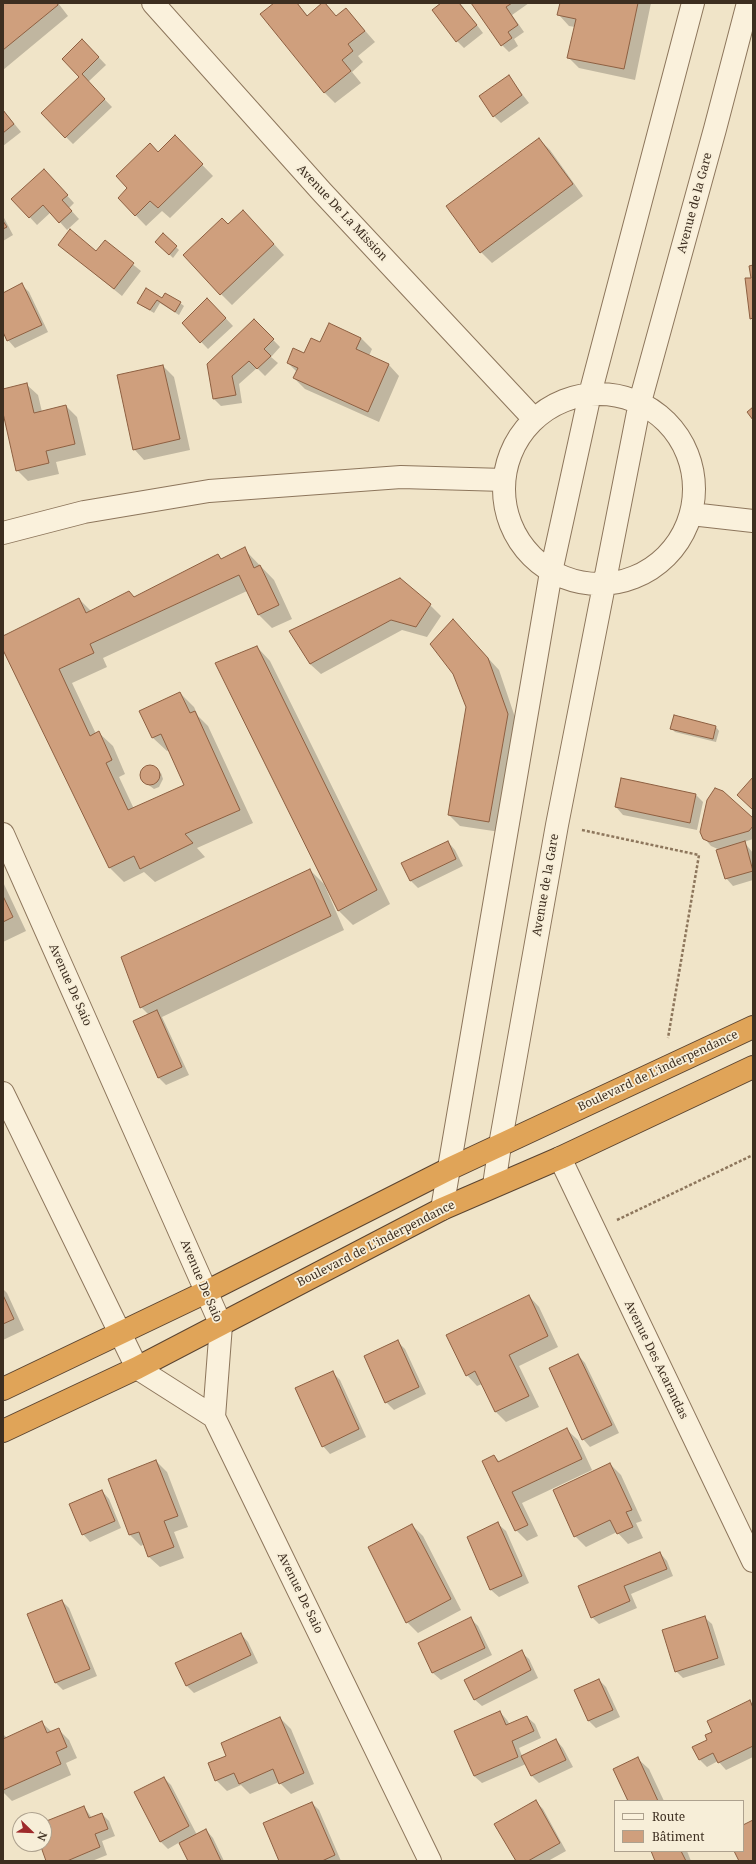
<!DOCTYPE html>
<meta charset="utf-8">
<style>
body{margin:0}
#map{position:relative;width:756px;height:1864px;overflow:hidden;background:#f0e4c8;font-family:"Noto Serif",serif}
canvas{display:block}
.frame{position:absolute;inset:0;border:4px solid #3d2e20;pointer-events:none}
.legend{position:absolute;left:614px;top:1800px;width:130px;height:52px;box-sizing:border-box;background:#f7eed8;border:1px solid #ada18e;margin:0;padding:5px 7px;list-style:none;font-size:12px;color:#3d2e20}
.legend li{display:flex;align-items:center;gap:8px;height:20px}
.legend b{width:20px;border:1px solid #ada18e}
.north{position:absolute;left:12px;top:1812px;width:40px;height:40px;box-sizing:border-box;background:#f7eed8;border:1px solid #ada18e;border-radius:50%;rotate:113deg;font-size:11px;font-weight:700;line-height:16px;text-align:center;color:#3d2e20}
.north::after{content:'';display:block;margin:auto;width:14px;height:18px;background:#9e2a2b;clip-path:polygon(50% 0,100% 100%,50% 72%,0 100%)}
</style>
<div id="map">
<canvas width="756" height="1864"></canvas>
<div class="frame"></div>
<ul class="legend">
<li><b style="height:5px;background:#faf1dc"></b>Route</li>
<li><b style="height:11px;background:#cf9f7d"></b>Bâtiment</li>
</ul>
<div class="north">N</div>
</div>
<script>
const c = document.querySelector('canvas').getContext('2d');
c.lineJoin = 'round';
function fillPath(path, color) {
  c.fillStyle = color;
  c.fill(path, 'evenodd');
}
function toPath(rows) {
  const path = new Path2D();
  for (const r of rows) {
    if (r.length === 3) {
      path.moveTo(r[0] + r[2], r[1]);
      path.arc(r[0], r[1], r[2], 0, 2 * Math.PI);
      continue;
    }
    path.moveTo(r[0], r[1]);
    for (let i = 2; i < r.length; i += 2) path.lineTo(r[i], r[i + 1]);
  }
  return path;
}
function stroke(path, color, width, dash) {
  c.strokeStyle = color;
  c.lineWidth = width;
  c.lineCap = dash ? 'butt' : 'round';
  c.setLineDash(dash || []);
  c.stroke(path);
}
function drawText(font, color, halo, rows, align = 'center') {
  c.font = font + ' "Noto Serif",serif';
  c.lineWidth = 3.5;
  c.setLineDash([]);
  c.textBaseline = 'middle';
  c.strokeStyle = halo;
  c.fillStyle = color;
  for (const [text, x, y, turn = 0] of rows) {
    c.save();
    c.translate(x, y);
    c.rotate((+turn || 0) * Math.PI / 180);
    c.textAlign = isNaN(turn) ? turn : align;
    if (halo) c.strokeText(text, 0, 0);
    c.fillText(text, 0, 0);
    c.restore();
  }
}
fillPath(toPath([
 [3,3,58,3,68,16,3,70],
 [275,3,297,3,308,16,324,3,337,17,346,9,375,42,358,56,363,62,352,72,361,83,335,103,324,92],
 [442,3,460,3,483,33,464,48,457,41],
 [473,3,529,3,512,15,524,32,514,39,518,46,509,52,502,45],
 [561,3,651,3,635,80,579,68,569,58,575,27,569,26,559,15],
 [90,48,106,65,88,82,112,107,73,144,66,137],
 [509,77,529,103,501,123,494,116],
 [3,110,21,132,3,146],
 [175,137,213,176,170,218,162,211,146,226,119,198],
 [539,139,550,150,583,196,492,263,481,252,448,207],
 [51,178,74,203,69,208,79,219,67,230,51,212,37,225,13,199],
 [3,216,13,235,3,241],
 [254,222,284,255,232,305,221,294,228,225],
 [164,235,179,250,173,258,157,242],
 [105,242,141,271,122,296,59,245,97,252],
 [22,285,29,292,48,332,15,348,8,340,3,330,3,294],
 [146,290,162,299,166,294,180,303,184,306,179,315,160,303,154,313,142,306,139,302],
 [215,307,233,326,208,349,183,323],
 [254,320,280,347,271,357,278,363,265,376,257,368,239,384,242,403,221,406,214,399,208,365],
 [329,324,361,338,372,349,369,356,389,365,399,376,379,422,305,389,294,378,297,372,288,363,321,343],
 [163,366,174,377,190,450,144,460,134,449],
 [27,385,38,395,42,412,66,406,77,417,86,455,56,462,59,474,28,481,17,470,3,408,3,390],
 [244,549,274,580,292,619,272,628,258,614,247,591,103,658,107,667,72,683,96,734,99,733,113,746,125,774,119,777,134,809,185,785,169,750,167,751,153,738,141,711,180,693,194,707,198,716,208,726,253,823,197,848,205,857,155,882,144,872,124,882,110,868,3,648,3,637,79,599,91,611,134,598],
 [430,605,441,616,427,637,402,630,321,674,310,664,290,632],
 [453,620,499,670,518,726,500,832,460,826,449,815,467,707,453,673],
 [257,647,270,661,390,904,353,925,339,911,217,663],
 [675,716,716,727,719,731,716,742,675,732,671,728],
 [152,766,161,773,163,779,159,787,154,789,142,780,140,774,143,769],
 [695,794,703,802,697,830,623,815,616,807],
 [753,819,753,839,744,842,753,853,753,880,733,886,726,878,720,850,711,846,704,838],
 [448,842,455,850,463,866,418,888,410,880],
 [310,870,324,884,344,930,162,1017,189,1075,166,1085,158,1077,149,1015,141,1007],
 [3,882,26,931,3,942],
 [3,1289,7,1293,24,1330,3,1340],
 [529,1296,539,1307,558,1347,519,1366,539,1407,506,1422,496,1412,482,1384,477,1386,467,1375],
 [398,1342,405,1349,426,1394,394,1410,386,1402],
 [578,1355,585,1363,619,1433,590,1447,583,1439],
 [332,1372,340,1380,366,1437,330,1454,323,1446],
 [567,1430,578,1440,592,1470,522,1503,538,1536,527,1541,516,1530,494,1456,500,1462],
 [156,1461,167,1472,188,1527,174,1532,184,1558,160,1567,149,1557,144,1544,141,1546,130,1535,109,1479],
 [610,1464,621,1475,642,1521,636,1523,643,1538,628,1544,617,1532,586,1547,575,1536],
 [102,1491,109,1499,121,1528,90,1542,83,1534],
 [498,1524,506,1531,529,1583,499,1597,491,1590,468,1538],
 [412,1525,423,1536,461,1610,418,1633,407,1622],
 [660,1553,667,1561,673,1576,631,1594,637,1608,599,1624,592,1617,579,1587],
 [62,1601,69,1608,97,1676,63,1690,56,1683],
 [704,1617,712,1624,725,1665,683,1678,676,1671],
 [470,1618,478,1626,492,1655,441,1680,433,1673,419,1644],
 [241,1634,248,1642,258,1663,194,1693,187,1686],
 [521,1652,529,1659,538,1678,482,1706,474,1699],
 [599,1680,606,1687,620,1717,596,1728,589,1721],
 [749,1701,753,1705,753,1757,726,1770,718,1761,707,1767,700,1760,694,1747,709,1740,714,1733],
 [500,1712,507,1720,510,1725,527,1717,535,1724,541,1738,519,1748,522,1756,556,1740,563,1748,573,1767,539,1783,532,1776,526,1764,482,1783,474,1776],
 [280,1718,291,1729,314,1784,291,1794,279,1782,250,1794,241,1785,227,1791,216,1780,228,1756],
 [42,1723,52,1732,58,1729,69,1740,77,1758,66,1763,71,1775,12,1801,3,1792,3,1734,7,1738],
 [638,1759,649,1769,664,1801,629,1801],
 [164,1778,171,1785,197,1835,206,1830,213,1838,224,1861,189,1861,180,1842,168,1849,160,1841],
 [535,1801,543,1809,566,1851,548,1861,517,1861],
 [312,1803,319,1810,341,1861,280,1861],
 [84,1807,92,1818,102,1814,109,1821,115,1836,102,1841,107,1855,92,1861,48,1861,41,1844,44,1844,44,1823],
 [652,1851,687,1851,691,1861,656,1861]
]), '#0003');
const building = toPath([
 [3,3,57,3,58,5,3,50,3,3],
 [274,3,297,3,307,16,322,3,325,3,336,16,346,8,365,31,348,44,353,51,342,60,351,71,324,93,260,14,274,3],
 [441,3,459,3,477,25,456,42,432,10,441,3],
 [471,3,512,3,506,7,518,25,508,32,512,38,501,46,471,3],
 [560,3,638,3,624,69,567,58,576,19,557,15,560,3],
 [82,39,99,57,82,74,105,99,65,138,41,113,79,77,62,59,82,39],
 [509,75,522,95,493,117,479,96,509,75],
 [3,110,14,124,3,133,3,110],
 [175,135,203,164,158,208,150,201,135,216,118,198,127,188,116,176,150,143,158,152,175,135],
 [539,138,573,184,480,253,446,206,539,138],
 [44,169,68,195,62,200,72,211,59,223,43,205,29,218,11,199,44,169],
 [243,210,274,244,220,295,183,255,222,218,228,224,243,210],
 [3,221,7,227,3,229,3,221],
 [70,229,96,251,105,240,134,263,114,289,58,245,70,229],
 [163,233,177,246,169,255,155,242,163,233],
 [753,265,753,318,750,319,745,278,751,278,749,266,753,265],
 [22,283,42,325,7,341,3,332,3,293,22,283],
 [146,288,162,298,165,293,181,302,175,312,157,300,150,310,137,303,146,288],
 [207,298,226,318,200,343,182,323,207,298],
 [254,319,274,339,264,349,271,356,257,369,249,361,232,376,236,395,213,399,207,364,254,319],
 [329,323,361,338,356,349,389,364,368,412,293,378,298,368,287,363,293,348,304,353,311,338,320,342,329,323],
 [163,365,180,439,133,450,117,375,163,365],
 [27,383,34,413,66,405,75,444,46,451,49,463,16,471,3,413,3,389,27,383],
 [753,407,753,420,747,412,753,407],
 [245,547,254,568,260,565,279,605,258,615,239,575,90,644,94,653,59,669,90,736,99,731,112,760,106,763,128,810,184,785,161,734,152,738,139,711,180,692,190,713,195,711,240,810,185,834,193,843,140,869,134,856,109,868,3,650,3,636,79,598,86,613,129,591,134,597,218,554,221,559,245,547],
 [400,578,431,604,416,627,391,620,310,664,289,631,400,578],
 [453,619,488,658,508,714,489,822,448,815,466,707,453,674,430,644,453,619],
 [257,646,377,890,338,911,215,663,257,646],
 [674,715,716,726,713,739,670,729,674,715],
 [150,775,10],
 [753,777,753,810,737,795,753,777],
 [621,778,696,794,690,823,615,807,621,778],
 [715,788,723,791,753,818,753,826,749,831,710,842,703,839,700,832,707,800,715,788],
 [448,841,456,859,410,881,401,863,448,841],
 [745,841,753,871,725,879,716,850,745,841],
 [310,869,331,916,140,1008,121,957,310,869],
 [3,896,13,917,3,922,3,896],
 [157,1010,182,1067,158,1078,133,1021,157,1010],
 [3,1295,14,1319,3,1324,3,1295],
 [529,1295,548,1336,509,1355,529,1396,495,1412,475,1371,466,1376,446,1335,529,1295],
 [398,1340,419,1387,385,1403,364,1356,398,1340],
 [578,1354,612,1425,582,1440,549,1368,578,1354],
 [333,1371,359,1429,322,1447,295,1388,333,1371],
 [567,1428,582,1459,512,1492,528,1525,515,1531,482,1461,494,1455,498,1462,567,1428],
 [156,1460,178,1516,164,1521,174,1547,148,1557,139,1532,129,1535,108,1479,156,1460],
 [610,1463,632,1510,626,1512,633,1527,617,1534,610,1520,574,1537,553,1490,610,1463],
 [102,1490,115,1521,82,1535,69,1504,102,1490],
 [498,1522,522,1576,490,1590,467,1537,498,1522],
 [412,1524,451,1599,406,1623,368,1547,412,1524],
 [660,1552,667,1569,624,1586,630,1601,591,1618,578,1586,660,1552],
 [62,1600,90,1669,55,1683,27,1614,62,1600],
 [705,1616,718,1658,675,1672,662,1630,705,1616],
 [471,1617,485,1648,432,1673,418,1643,471,1617],
 [241,1633,251,1655,186,1686,175,1663,241,1633],
 [522,1650,531,1670,474,1700,464,1680,522,1650],
 [599,1679,613,1710,588,1721,574,1690,599,1679],
 [750,1700,753,1708,753,1746,718,1763,713,1753,699,1760,692,1747,707,1740,705,1735,712,1732,707,1721,750,1700],
 [500,1711,506,1725,527,1716,534,1731,512,1741,518,1757,474,1776,454,1731,500,1711],
 [280,1717,304,1773,279,1784,273,1769,239,1784,234,1773,215,1781,208,1763,226,1756,221,1743,280,1717],
 [42,1721,47,1733,59,1728,67,1747,56,1752,61,1764,3,1790,3,1739,42,1721],
 [556,1739,566,1760,531,1776,521,1756,556,1739],
 [638,1757,658,1801,628,1801,613,1769,638,1757],
 [164,1777,189,1826,160,1842,134,1792,164,1777],
 [536,1800,560,1843,528,1861,516,1861,494,1824,536,1800],
 [312,1802,335,1855,322,1861,279,1861,263,1823,312,1802],
 [84,1806,89,1818,102,1813,108,1829,95,1834,100,1847,67,1861,46,1861,40,1844,44,1844,44,1822,84,1806],
 [753,1820,753,1861,739,1861,734,1851,743,1851,743,1825,753,1820],
 [206,1829,221,1861,188,1861,179,1843,206,1829],
 [651,1851,681,1851,686,1861,655,1861,651,1851]
]);
fillPath(building, '#cf9f7d');
stroke(building, '#8d5f41', 1);
const minor = toPath([
 [153,3,322,192,534,419],
 [599,489,95],
 [691,514,753,521],
 [3,533,84,512,209,491,401,477,504,480],
 [3,834,221,1325,214,1417,430,1861],
 [3,1093,137,1368,214,1417],
 [560,1158,753,1561],
 [494,1185,500,1145,557,825,640,402,715,129,748,3],
 [442,1209,551,572,590,394,693,3]
]);
const highway = toPath([
 [3,1389,206,1292,449,1169,753,1027],
 [3,1431,137,1368,442,1209,560,1158,753,1067]
]);
stroke(minor, '#8d765c', 24);
stroke(highway, '#5b4430', 24);
stroke(toPath([
 [582,830,699,855,668,1038],
 [617,1220,753,1155]
]), '#8d765c', 2.5, [3, 2]);
stroke(minor, '#faf1dc', 22);
stroke(highway, '#e0a458', 22);
drawText('12px', '#3d2e20', '#f7eed8', [
 ["Avenue de la Gare",695,203,-75],
 ["Avenue De La Mission",342,213,47],
 ["Avenue de la Gare",546,885,-80],
 ["Avenue De Saio",70,985,66],
 ["Boulevard de L'inderpendance",658,1071,-25],
 ["Boulevard de L'inderpendance",376,1244,-27],
 ["Avenue De Saio",201,1281,67],
 ["Avenue Des Acarandas",656,1360,64],
 ["Avenue De Saio",300,1593,64]
]);
</script>
